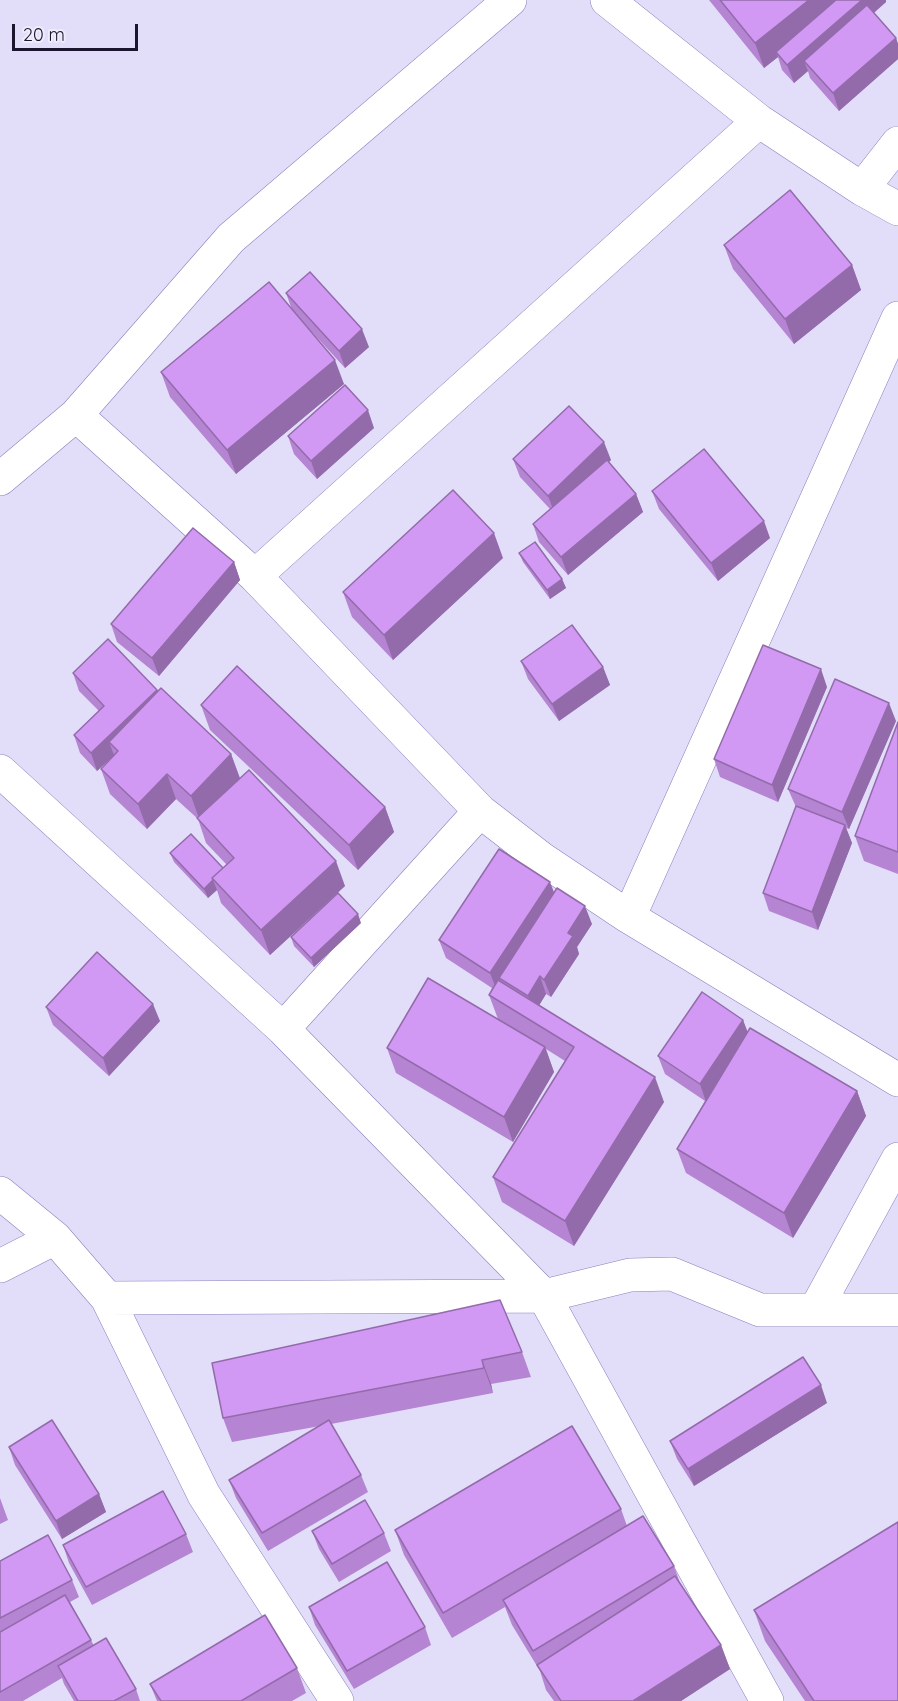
<!DOCTYPE html>
<style>
body{margin:0}
#map{position:relative;width:898px;height:1701px;overflow:hidden;background:#e2def9;font-family:Quicksand,sans-serif}
canvas{display:block}
.scale{position:absolute;left:12px;top:24px;width:126px;height:27px;box-sizing:border-box;border:3px solid #1b162e;border-top:0;padding-left:8px;font-size:18px;line-height:21px;white-space:nowrap;color:#1b162e;-webkit-text-stroke:4px #efedfb;paint-order:stroke}
</style>
<div id="map">
<canvas width="898" height="1701"></canvas>
<div class="scale">20 m</div>
</div>
<script>
const c = document.querySelector('canvas').getContext('2d');
c.lineJoin = 'round';
function toPath(rows) {
  const path = new Path2D();
  for (const r of rows) {
    path.moveTo(r[0], r[1]);
    for (let i = 2; i < r.length; i += 2) path.lineTo(r[i], r[i + 1]);
  }
  return path;
}
function stroke(path, color, width, dash) {
  c.strokeStyle = color;
  c.lineWidth = width;
  c.lineCap = dash ? 'butt' : 'round';
  c.setLineDash(dash || []);
  c.stroke(path);
}
function fillPath(path, color) {
  c.fillStyle = color;
  c.fill(path, 'evenodd');
}
const minor = toPath([
 [607,0,759,121,862,189,898,209],
 [862,189,898,143],
 [76,415,255,576,480,811,542,859,629,917,898,1080],
 [0,479,76,415,231,238,510,0],
 [255,576,759,121],
 [0,771,283,1029,544,1296,767,1701],
 [629,917,898,318],
 [283,1029,480,811],
 [0,1193,55,1238,107,1298,204,1495,337,1701],
 [0,1266,55,1238],
 [107,1298,544,1296,630,1275,672,1274,760,1310,898,1310],
 [816,1309,898,1159]
]);
stroke(minor, '#8b7fbe', 34);
stroke(minor, '#fff', 33);
fillPath(toPath([
 [709,0,886,0,886,2,874,13,896,38,898,44,898,59,839,111,810,78,808,71,794,83,782,70,778,57,764,68],
 [724,245,852,265,861,290,794,344,733,269],
 [286,293,369,347,345,368,301,320,344,384,236,474,170,397,161,372,292,310],
 [374,428,317,479,294,454,288,436],
 [513,459,611,460,609,462,636,494,643,512,568,575,539,542,533,524,550,509,520,477],
 [652,491,770,538,718,581,659,509],
 [519,553,562,579,566,588,550,599,523,562],
 [503,558,393,660,352,617,343,592],
 [234,562,240,580,159,676,117,642,111,624],
 [521,661,603,667,610,685,559,721,528,679],
 [73,673,158,691,231,754,240,778,345,886,270,955,221,903,217,890,208,898,174,862,170,853,223,868,227,865,206,843,198,819,176,799,147,829,110,794,101,769,111,758,97,771,80,753,74,735,99,711,79,691],
 [827,687,778,802,720,777,714,759],
 [201,705,385,807,394,832,358,870,210,730],
 [896,721,849,829,846,828,852,843,818,930,769,911,763,893,796,807,788,789],
 [898,722,898,874,864,861,855,836],
 [554,892,592,924,577,947,579,954,551,997,546,994,539,1005,664,1102,574,1246,502,1202,493,1177,565,1061,546,1049,554,1072,513,1142,396,1073,387,1048,498,1019,489,995,492,988,446,958,439,940],
 [361,923,314,967,294,946,291,937],
 [46,1007,160,1021,109,1076,53,1025],
 [743,1020,747,1032,857,1091,866,1116,793,1238,686,1173,677,1149,705,1101,665,1074,658,1056],
 [522,1352,531,1377,491,1384,493,1393,331,1424,361,1475,368,1492,268,1551,236,1498,229,1480,320,1426,232,1442,223,1418,212,1363],
 [827,1403,694,1486,677,1459,670,1441],
 [9,1447,99,1494,106,1512,62,1539,15,1465],
 [0,1498,8,1520,0,1524],
 [621,1509,627,1526,674,1566,680,1583,721,1645,730,1669,681,1701,554,1701,546,1690,540,1671,512,1625,505,1607,452,1638,404,1555,395,1530],
 [312,1531,384,1533,391,1551,339,1582,319,1549],
 [186,1534,193,1552,92,1605,69,1563,63,1545],
 [0,1561,72,1580,79,1597,70,1602,91,1640,94,1646,136,1689,140,1701,74,1701,64,1684,62,1678,23,1701,0,1701],
 [309,1607,425,1627,431,1645,354,1689,315,1625],
 [754,1610,898,1701,805,1701,765,1641],
 [297,1668,306,1693,292,1701,157,1701,150,1684]
]), '#b584d2');
fillPath(toPath([
 [809,0,850,0,776,52,778,57,764,68,755,43],
 [862,0,886,0,886,2,810,68,804,61,808,71,794,83,787,65],
 [896,38,898,44,898,59,839,111,833,93],
 [852,265,861,290,794,344,785,319],
 [362,329,369,347,345,368,339,351],
 [335,360,344,384,236,474,227,450],
 [368,410,374,428,317,479,311,461],
 [604,442,611,460,555,514,548,496],
 [636,494,643,512,568,575,561,557],
 [764,521,770,538,718,581,711,563],
 [494,533,503,558,393,660,384,635],
 [234,562,240,580,159,676,152,658],
 [562,579,566,588,550,599,547,590],
 [603,667,610,685,559,721,552,704],
 [821,669,827,687,778,802,772,785],
 [157,690,164,707,109,742,114,755,97,771,91,753],
 [889,703,896,721,849,829,842,812],
 [231,754,240,779,200,821,191,796],
 [167,774,176,799,147,829,138,804],
 [385,807,394,832,358,870,349,845],
 [845,825,852,843,818,930,812,912],
 [336,861,345,886,270,955,261,930],
 [213,880,217,890,208,898,204,889],
 [550,882,557,900,499,978,501,984,497,991,490,973],
 [585,906,592,924,577,947,579,954,551,997,544,980,568,933],
 [358,914,361,923,314,967,311,958],
 [540,976,546,994,534,1014,528,996],
 [153,1004,160,1021,109,1076,103,1058],
 [743,1020,750,1038,706,1102,700,1084],
 [545,1047,554,1072,513,1142,504,1117],
 [655,1077,664,1102,574,1246,565,1221],
 [857,1091,866,1116,793,1238,784,1213],
 [482,1360,491,1384,493,1393,484,1368],
 [821,1385,827,1403,694,1486,688,1469],
 [99,1494,106,1512,62,1539,56,1521],
 [721,1645,730,1669,681,1701,633,1701]
]), '#936bab');
const building = toPath([
 [720,0,809,0,755,43,720,0],
 [836,0,862,0,787,65,776,52,836,0],
 [867,5,896,38,833,93,804,61,867,5],
 [790,190,852,265,785,319,724,245,790,190],
 [310,272,362,329,339,351,286,293,310,272],
 [269,282,335,360,227,450,161,372,269,282],
 [345,385,368,410,311,461,288,436,345,385],
 [569,406,604,442,548,496,513,459,569,406],
 [704,449,764,521,711,563,652,491,704,449],
 [607,460,636,494,561,557,533,524,607,460],
 [453,490,494,533,384,635,343,592,453,490],
 [193,528,234,562,152,658,111,624,193,528],
 [535,542,562,579,547,590,519,553,535,542],
 [572,625,603,667,552,704,521,661,572,625],
 [108,639,157,690,91,753,74,735,104,706,73,673,108,639],
 [763,645,821,669,772,785,714,759,763,645],
 [237,666,385,807,349,845,201,705,237,666],
 [835,679,889,703,842,812,788,789,835,679],
 [161,688,231,754,191,796,167,774,138,804,101,769,118,751,109,742,161,688],
 [898,722,898,852,855,836,898,722],
 [249,770,336,861,261,930,212,878,234,858,197,818,249,770],
 [796,806,845,825,812,912,763,893,796,806],
 [191,834,223,868,212,878,213,880,204,889,170,853,191,834],
 [499,849,550,882,490,973,439,940,499,849],
 [557,888,585,906,568,933,573,936,544,980,540,976,528,996,499,978,557,888],
 [338,893,358,914,311,958,291,937,338,893],
 [97,952,153,1004,103,1058,46,1007,97,952],
 [428,978,545,1047,504,1117,387,1048,428,978],
 [498,980,655,1077,565,1221,493,1177,574,1047,489,995,498,980],
 [702,992,743,1020,700,1084,658,1056,702,992],
 [750,1028,857,1091,784,1213,677,1149,750,1028],
 [500,1300,522,1352,482,1360,484,1368,223,1418,212,1363,500,1300],
 [803,1357,821,1385,688,1469,670,1441,803,1357],
 [52,1420,99,1494,56,1521,9,1447,52,1420],
 [329,1420,361,1475,262,1533,229,1480,329,1420],
 [572,1426,621,1509,443,1613,395,1530,572,1426],
 [163,1491,186,1534,86,1587,63,1545,163,1491],
 [365,1500,384,1533,332,1564,312,1531,365,1500],
 [643,1516,674,1566,533,1651,503,1600,643,1516],
 [898,1522,898,1701,814,1701,754,1610,898,1522],
 [48,1535,72,1580,0,1618,0,1561,48,1535],
 [387,1562,425,1627,347,1671,309,1607,387,1562],
 [675,1576,721,1645,633,1701,561,1701,537,1665,675,1576],
 [65,1595,91,1640,0,1692,0,1632,65,1595],
 [265,1615,297,1668,241,1701,161,1701,150,1684,265,1615],
 [106,1638,136,1689,114,1701,78,1701,58,1666,106,1638]
]);
fillPath(building, '#d299f4');
stroke(building, '#936bab', 1.5);
</script>
